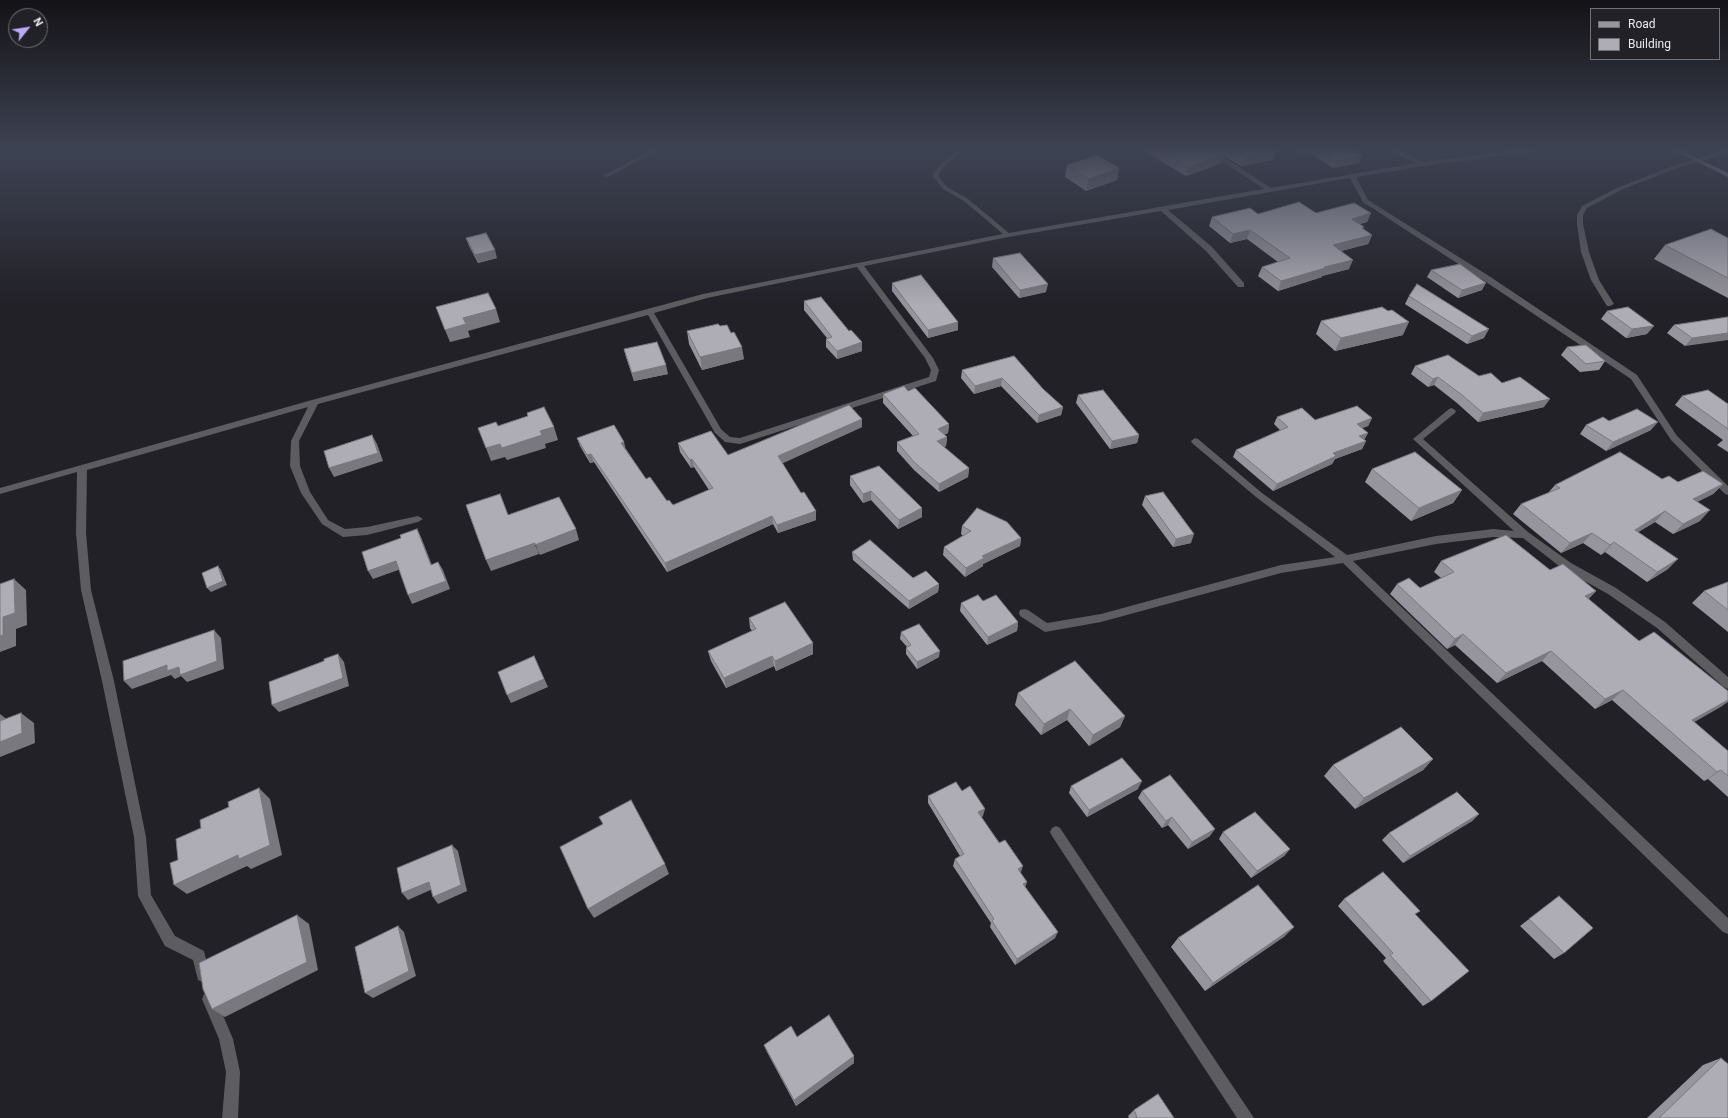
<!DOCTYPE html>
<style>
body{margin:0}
#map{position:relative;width:1728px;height:1118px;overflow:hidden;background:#222128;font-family:Roboto,sans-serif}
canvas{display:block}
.legend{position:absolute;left:1590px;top:8px;width:130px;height:52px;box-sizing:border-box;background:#222128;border:1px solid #727177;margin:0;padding:5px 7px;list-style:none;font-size:12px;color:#eae9ee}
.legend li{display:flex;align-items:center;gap:8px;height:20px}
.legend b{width:20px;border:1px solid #727177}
.north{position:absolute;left:8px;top:8px;width:40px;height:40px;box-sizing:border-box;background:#222128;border:1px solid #727177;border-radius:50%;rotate:60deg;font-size:11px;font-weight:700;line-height:16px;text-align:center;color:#eae9ee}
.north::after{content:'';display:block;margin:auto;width:14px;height:18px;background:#baaaf6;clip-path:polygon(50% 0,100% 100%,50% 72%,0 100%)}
</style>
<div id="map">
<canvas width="1728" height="1118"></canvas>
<ul class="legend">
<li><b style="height:5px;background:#98979e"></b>Road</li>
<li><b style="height:11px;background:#aeacb5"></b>Building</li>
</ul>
<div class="north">N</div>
</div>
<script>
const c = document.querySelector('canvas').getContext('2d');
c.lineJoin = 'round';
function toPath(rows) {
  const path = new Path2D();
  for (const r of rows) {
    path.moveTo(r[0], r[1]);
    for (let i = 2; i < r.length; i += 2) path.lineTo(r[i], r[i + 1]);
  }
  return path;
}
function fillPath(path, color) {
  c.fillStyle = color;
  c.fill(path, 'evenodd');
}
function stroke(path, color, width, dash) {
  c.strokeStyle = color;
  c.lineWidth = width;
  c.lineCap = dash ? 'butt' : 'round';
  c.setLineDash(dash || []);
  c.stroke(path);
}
fillPath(toPath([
 [653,149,660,149,608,177,603,176,653,149],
 [959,149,965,149,945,166,939,173,939,177,947,187,968,199,1009,233,1264,189,1204,149,1211,149,1271,188,1416,163,1385,149,1393,149,1424,162,1522,149,1536,149,1533,151,1424,166,1356,177,1368,200,1489,276,1637,375,1677,436,1728,486,1728,495,1725,494,1671,440,1631,379,1483,280,1363,202,1350,178,1168,210,1212,247,1244,283,1244,287,1238,287,1206,251,1161,211,1008,237,864,266,933,358,939,370,936,381,740,444,725,442,715,433,648,315,318,404,299,441,300,466,310,492,328,520,345,529,367,527,418,516,423,519,418,522,367,535,343,537,322,524,301,493,290,466,291,441,308,407,87,470,86,533,91,590,114,681,146,837,151,895,175,936,204,951,210,975,208,980,203,982,198,980,193,960,165,946,138,896,134,837,102,681,81,590,76,533,77,472,0,494,0,488,312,400,703,294,1003,234,964,201,943,189,933,177,933,173,941,164,959,149],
 [857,267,925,358,931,370,929,377,740,438,730,437,721,429,654,313,707,298,857,267],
 [1728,149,1728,153,1677,168,1621,190,1587,208,1583,215,1583,224,1589,252,1599,280,1614,304,1610,306,1607,306,1591,280,1581,252,1577,224,1577,215,1582,206,1617,188,1673,166,1728,149],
 [1452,408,1456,411,1455,413,1423,439,1528,532,1571,563,1616,588,1665,622,1728,677,1728,689,1724,687,1657,628,1608,594,1563,569,1523,538,1493,537,1436,544,1353,561,1728,918,1728,934,1723,932,1343,563,1281,573,1101,622,1045,632,1020,616,1019,613,1020,610,1024,609,1028,610,1047,623,1101,614,1281,565,1335,557,1256,497,1192,443,1191,441,1195,438,1198,439,1262,493,1347,555,1436,536,1493,529,1514,531,1413,439,1449,409,1452,408],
 [1056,826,1060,828,1254,1118,1237,1118,1052,836,1050,832,1052,828,1056,826],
 [209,992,214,994,233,1039,240,1072,238,1118,222,1118,226,1072,219,1039,202,999,204,994,209,992]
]), '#5d5c60');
fillPath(toPath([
 [1671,149,1678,149,1728,173,1728,177,1671,149]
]), '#98979e');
fillPath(toPath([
 [1140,149,1272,149,1273,160,1241,166,1224,156,1222,163,1186,176],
 [1292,149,1351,149,1359,163,1333,168,1309,152,1300,154],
 [1067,165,1119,168,1117,180,1086,191,1065,177],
 [1316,213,1371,213,1367,222,1360,224,1364,227,1363,229,1372,235,1368,244,1341,251,1349,269,1322,276,1322,277,1278,291,1258,276,1262,267,1278,262,1247,239,1230,243,1209,226,1212,217,1258,214],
 [466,238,497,258,478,263,469,246],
 [1728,238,1728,298,1654,259,1665,245],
 [993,258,1046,292,1019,298,992,267],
 [1431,270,1482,290,1458,298,1427,277],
 [892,283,958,322,958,330,928,338,892,291],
 [1409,296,1484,338,1467,344,1405,304],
 [804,301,849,331,862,342,862,351,837,359,826,347,826,339,827,338,804,310],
 [1607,311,1647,334,1626,338,1601,319],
 [1728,317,1685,346,1667,333,1674,325],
 [1321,321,1403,335,1335,351,1316,334],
 [687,331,744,359,702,370,689,344],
 [1567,347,1605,361,1599,370,1580,372,1561,355],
 [624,349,668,374,634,381,626,357],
 [1014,356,1043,389,1063,407,1061,415,1037,423,1001,386,974,394,961,378,962,370],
 [1415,366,1479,376,1502,383,1544,407,1478,422,1457,403,1434,385,1428,387,1411,374],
 [908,391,949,424,948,433,944,435,947,437,946,446,944,447,969,468,968,477,939,492,914,470,897,451,897,442,913,436,883,403,883,394],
 [1078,395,1139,435,1137,443,1110,449,1076,403],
 [1682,396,1728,404,1728,452,1717,445,1723,440,1675,405],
 [1277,417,1315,420,1372,418,1368,426,1362,428,1368,433,1364,440,1366,441,1362,449,1335,459,1332,464,1273,491,1233,457,1236,450,1280,430,1274,424],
 [862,419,862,427,782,463,816,520,778,533,773,524,667,572,594,462,590,463,580,446,577,438,626,449,646,479,667,501,673,505,709,490,694,467,691,468,680,452,678,443,728,455],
 [1609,421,1651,430,1606,451,1580,434,1586,425],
 [1372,469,1462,490,1453,503,1411,521,1365,482],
 [850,476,922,517,898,529,871,500,863,503,850,485],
 [1662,479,1678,482,1723,484,1713,494,1697,502,1700,521,1673,534,1655,522,1638,532,1668,569,1647,582,1605,552,1601,555,1583,543,1561,553,1513,514,1521,504,1548,493,1555,485],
 [1145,496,1191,543,1173,547,1142,505],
 [962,526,1021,538,1020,546,983,564,983,566,965,577,943,555,944,547,963,536,961,534],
 [852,552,913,578,939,584,938,592,909,609,853,560],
 [1441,561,1550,570,1596,591,1588,599,1639,641,1722,706,1694,722,1728,751,1728,797,1708,779,1704,781,1612,700,1595,709,1542,661,1497,683,1455,645,1447,649,1390,594,1397,584,1420,588,1441,578,1434,572],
 [1728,582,1728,632,1692,603,1704,591],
 [983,601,1018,622,1017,631,987,645,960,611,961,603],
 [749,618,813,654,776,671,774,666,726,688,711,661,708,651,752,631,750,628],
 [901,632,939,657,917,669,906,654,906,648,907,647,900,639],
 [1018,693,1125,716,1120,727,1089,746,1067,720,1041,735,1015,705],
 [1433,759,1423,770,1355,809,1324,776,1333,765],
 [1071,786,1138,789,1087,817,1069,793],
 [962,791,983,816,981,817,1021,872,1020,873,1025,887,1055,938,1015,965,990,927,991,923,953,866,955,859,960,856,928,803,928,796],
 [1142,791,1210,836,1188,849,1168,825,1162,828,1138,798],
 [1479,814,1472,821,1403,863,1382,840,1389,833],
 [1223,832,1290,849,1284,856,1251,878,1219,839],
 [1559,896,1564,953,1554,959,1520,926],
 [1344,899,1420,911,1415,914,1431,1001,1423,1006,1383,961,1386,958,1338,906],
 [1285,936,1205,991,1171,947,1178,938],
 [797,1037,854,1056,854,1063,796,1106,767,1052,764,1045],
 [1721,1058,1728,1118,1647,1118,1703,1065],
 [1134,1110,1174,1118,1129,1118,1128,1116]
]), '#96949c');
fillPath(toPath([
 [1302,149,1310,149,1309,152,1300,154],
 [1276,150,1273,160,1241,166,1244,157],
 [1225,154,1222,163,1186,176,1188,167],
 [1362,156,1359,163,1333,168,1336,161],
 [1119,168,1117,180,1086,191,1089,179],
 [1371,213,1367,222,1348,228,1352,219],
 [1250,230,1247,239,1230,243,1233,234],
 [1372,235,1368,244,1329,254,1333,245],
 [495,250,497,258,478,263,475,255],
 [1353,260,1349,269,1322,276,1322,277,1278,291,1281,281,1324,267],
 [1486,283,1482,290,1458,298,1462,290],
 [1048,284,1046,292,1019,298,1020,290],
 [496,309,500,322,468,331,470,337,450,342,445,330,463,318],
 [958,322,958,330,928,338,928,330],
 [1409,322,1403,335,1335,351,1341,338],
 [1654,326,1647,334,1626,338,1632,329],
 [1489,329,1484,338,1467,344,1472,336],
 [1728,333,1728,340,1685,346,1692,338],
 [862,342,862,351,837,359,837,351],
 [742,347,744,359,702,370,700,357],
 [666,365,668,374,634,381,632,373],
 [1438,377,1434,385,1428,387,1433,379],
 [1002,378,1001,386,974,394,975,386],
 [1550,399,1544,407,1478,422,1483,413],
 [1063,407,1061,415,1037,423,1039,415],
 [1372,418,1368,426,1353,431,1357,424],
 [862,419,862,427,779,465,778,456],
 [1658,422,1651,430,1606,451,1613,442],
 [949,424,948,433,938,437,938,429],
 [554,427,558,440,545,444,546,448,507,460,505,457,491,461,486,448],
 [1368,433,1364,440,1359,436],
 [372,435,377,444,383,461,334,477,329,468],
 [1139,435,1137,443,1110,449,1112,441],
 [947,437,946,446,936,450,937,441],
 [1366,441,1362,449,1335,459,1332,464,1273,491,1277,484,1333,453],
 [624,442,626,450,621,443],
 [591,454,594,462,590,463,587,455],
 [692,459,694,467,691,468,690,460],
 [969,468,968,477,939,492,939,484],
 [1723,484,1713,494,1683,509,1693,499],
 [1462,490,1453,503,1411,521,1419,508],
 [871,491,871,500,863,503,863,494],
 [922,508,922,517,898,529,899,520],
 [1710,510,1700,521,1673,534,1683,524],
 [816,511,816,520,778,533,777,525],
 [1665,511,1655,522,1625,540,1635,530],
 [772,516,773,524,667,572,665,563],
 [417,529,421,537,435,573,431,565],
 [576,529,579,540,540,555,535,545],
 [1592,533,1583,543,1561,553,1570,543],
 [1194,534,1191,543,1173,547,1176,539],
 [1021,538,1020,546,983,564,983,566,965,577,966,568,982,556],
 [1614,542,1605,552,1601,555,1610,545],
 [535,543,539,554,491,571,486,560],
 [1678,559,1668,569,1647,582,1657,572],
 [396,561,401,569,373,579,368,571],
 [438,562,443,570,450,589,412,604,408,595],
 [218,566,221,570,227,585,211,592,207,588],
 [14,579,26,590,27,625,16,629,16,646,0,652,0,636,3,617],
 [939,584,938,592,909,609,909,601],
 [1596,591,1586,602,1585,596],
 [1018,622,1017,631,987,645,988,637],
 [214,630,221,638,224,669,187,682,181,676,175,679,171,675,132,689,124,681,167,665],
 [1463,634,1455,645,1447,649,1455,639],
 [813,643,813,654,776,671,775,661],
 [940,651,939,657,917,669,917,662],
 [1551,651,1542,661,1497,683,1506,673],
 [338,654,344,662,349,686,279,712,272,705],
 [534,656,548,687,511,703,507,695],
 [772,656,774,666,726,688,724,678],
 [1623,690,1612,700,1595,709,1605,699],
 [1728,700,1728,702,1722,706,1680,730,1692,720],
 [1070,709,1067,720,1041,735,1044,724],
 [21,713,34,723,35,743,0,757,0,742],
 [0,714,9,721,0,726],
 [1125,716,1120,727,1089,746,1093,735],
 [1433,759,1423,770,1355,809,1364,798],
 [1721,770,1708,779,1704,781,1717,772],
 [1142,781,1138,789,1087,817,1089,810],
 [259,788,270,799,282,855,251,869,247,866,187,894,174,885,238,855],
 [985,809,983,816,976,819,978,812],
 [1479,814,1472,821,1403,863,1410,856],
 [1172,817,1168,825,1162,828,1166,821],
 [1215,829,1210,836,1188,849,1192,842],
 [452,845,458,851,467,891,438,904,433,897],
 [1290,849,1284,856,1251,878,1257,871],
 [665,864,669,874,594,918,588,909],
 [1023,866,1021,872,1016,876,1018,869],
 [429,882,435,888,408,900,402,893],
 [1027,882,1025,888,1023,884],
 [297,915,309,924,318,970,225,1017,212,1009],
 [398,926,404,932,416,976,373,998,365,993],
 [1294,927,1285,936,1205,991,1213,983],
 [1058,932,1055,938,1015,965,1017,959],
 [854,1056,854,1063,796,1106,794,1100]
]), '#7a787f');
const building = toPath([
 [1157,149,1217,149,1225,154,1188,167,1157,149],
 [1231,149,1272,149,1276,150,1244,157,1231,149],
 [1318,149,1351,149,1362,156,1336,161,1318,149],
 [1097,155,1119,168,1089,179,1067,165,1097,155],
 [1299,202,1316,213,1354,203,1371,213,1352,219,1364,227,1362,228,1372,235,1333,245,1353,260,1324,267,1325,268,1281,281,1262,267,1290,258,1250,230,1233,234,1212,217,1250,208,1258,214,1299,202],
 [1711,229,1728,238,1728,278,1665,245,1711,229],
 [486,233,495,250,475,255,466,238,486,233],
 [1020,253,1048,284,1020,290,993,258,1020,253],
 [1460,264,1486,283,1462,290,1431,270,1460,264],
 [921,275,958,322,928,330,892,283,921,275],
 [1417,284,1489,329,1472,336,1409,296,1417,284],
 [488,293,496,309,463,318,466,324,445,330,436,307,488,293],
 [821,297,849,331,851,330,862,342,837,351,826,339,832,337,804,301,821,297],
 [1382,307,1388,311,1392,310,1409,322,1341,338,1321,321,1382,307],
 [1628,307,1654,326,1632,329,1607,311,1628,307],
 [1728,317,1728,333,1692,338,1674,325,1728,317],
 [718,324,720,326,727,325,731,333,734,332,742,347,700,357,687,331,718,324],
 [657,342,666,365,632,373,624,349,657,342],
 [1586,345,1605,361,1586,364,1567,347,1586,345],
 [1448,355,1479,376,1491,373,1502,383,1520,377,1550,399,1483,413,1462,395,1438,377,1433,379,1415,366,1448,355],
 [1014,356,1043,389,1063,407,1039,415,1002,378,975,386,962,370,1014,356],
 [904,386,908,391,915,388,949,424,938,429,947,437,937,441,969,468,939,484,914,462,897,442,919,434,883,394,904,386],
 [1103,390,1139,435,1112,441,1078,395,1103,390],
 [1708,390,1728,404,1728,429,1682,396,1708,390],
 [849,405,862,419,778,456,801,493,804,492,816,511,777,525,772,516,665,563,591,454,587,455,577,438,614,425,624,442,621,443,646,479,650,477,667,501,669,500,673,505,713,488,692,459,690,460,678,443,711,431,728,455,849,405],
 [1357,406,1372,418,1357,424,1368,433,1359,436,1366,441,1333,453,1336,456,1277,484,1236,450,1288,427,1277,417,1302,408,1315,420,1357,406],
 [544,407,554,427,540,431,542,435,502,448,500,444,486,448,478,428,496,422,498,426,528,416,527,413,544,407],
 [1637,409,1658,422,1613,442,1586,425,1603,417,1609,421,1637,409],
 [372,435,378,453,329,468,324,451,372,435],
 [1415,452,1462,490,1419,508,1372,469,1415,452],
 [1620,452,1662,479,1669,476,1678,482,1703,471,1723,484,1693,499,1710,510,1683,524,1665,511,1635,530,1678,559,1657,572,1614,542,1610,545,1592,533,1570,543,1521,504,1560,488,1555,485,1620,452],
 [879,466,922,508,899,520,871,491,863,494,850,476,879,466],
 [1163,492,1194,534,1176,539,1145,496,1163,492],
 [500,494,508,515,559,497,576,529,535,545,535,543,486,560,466,505,500,494],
 [977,508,1007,522,1021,538,982,556,984,558,966,568,944,547,971,531,962,526,977,508],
 [417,529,431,565,438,562,446,581,408,595,396,561,368,571,362,552,401,538,400,535,417,529],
 [1506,535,1550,570,1563,564,1596,591,1585,596,1639,641,1654,632,1728,691,1728,700,1692,720,1728,751,1728,776,1721,770,1717,772,1623,690,1605,699,1551,651,1506,673,1463,634,1455,639,1397,584,1409,578,1420,588,1454,572,1441,561,1506,535],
 [870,540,913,578,926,571,939,584,909,601,852,552,870,540],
 [218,566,223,581,207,588,202,573,218,566],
 [14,579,15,613,3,617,3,635,0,636,0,584,14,579],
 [1728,582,1728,610,1704,591,1728,582],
 [978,595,983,601,996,595,1018,622,988,637,961,603,978,595],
 [785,602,813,643,775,661,772,656,724,678,708,651,756,629,749,618,785,602],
 [919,624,940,651,917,662,906,648,911,645,901,632,919,624],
 [214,630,217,661,180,675,179,667,167,671,167,665,124,681,123,661,214,630],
 [338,654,343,678,272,705,269,682,324,661,324,659,338,654],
 [534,656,544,679,507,695,498,672,534,656],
 [1075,661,1125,716,1093,735,1070,709,1044,724,1018,693,1075,661],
 [21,713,22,733,0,742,0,721,21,713],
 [1401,727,1433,759,1364,798,1333,765,1401,727],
 [1122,758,1142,781,1089,810,1071,786,1122,758],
 [1170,775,1215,829,1192,842,1172,817,1166,821,1142,791,1170,775],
 [956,782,962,791,970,786,985,809,978,812,999,843,1005,840,1023,866,1018,869,1027,882,1023,884,1058,932,1017,959,992,921,994,919,955,859,964,854,928,796,956,782],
 [259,788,270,845,239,859,238,855,174,885,170,863,178,860,176,839,201,828,200,820,229,807,228,802,259,788],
 [1457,792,1479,814,1410,856,1389,833,1457,792],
 [631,800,665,864,588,909,560,847,603,824,599,817,631,800],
 [1255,812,1290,849,1257,871,1223,832,1255,812],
 [452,845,461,885,433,897,429,882,402,893,397,868,452,845],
 [1383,872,1420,911,1415,914,1469,971,1431,1001,1390,955,1393,953,1344,899,1383,872],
 [1258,885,1294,927,1213,983,1178,938,1258,885],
 [1559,896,1593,928,1564,953,1529,919,1559,896],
 [297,915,307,962,212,1009,203,989,199,963,297,915],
 [398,926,409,971,365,993,355,947,398,926],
 [829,1015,854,1056,794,1100,764,1045,791,1026,797,1037,829,1015],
 [1721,1058,1728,1064,1728,1118,1659,1118,1721,1058],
 [1158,1094,1174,1118,1135,1118,1137,1117,1134,1110,1158,1094]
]);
fillPath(building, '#aeacb5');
stroke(building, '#7a787f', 1);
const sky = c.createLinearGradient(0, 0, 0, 305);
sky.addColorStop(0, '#131216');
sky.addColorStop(0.49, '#3e4353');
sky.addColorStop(1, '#3e435300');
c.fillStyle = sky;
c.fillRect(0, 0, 1728, 305);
</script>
